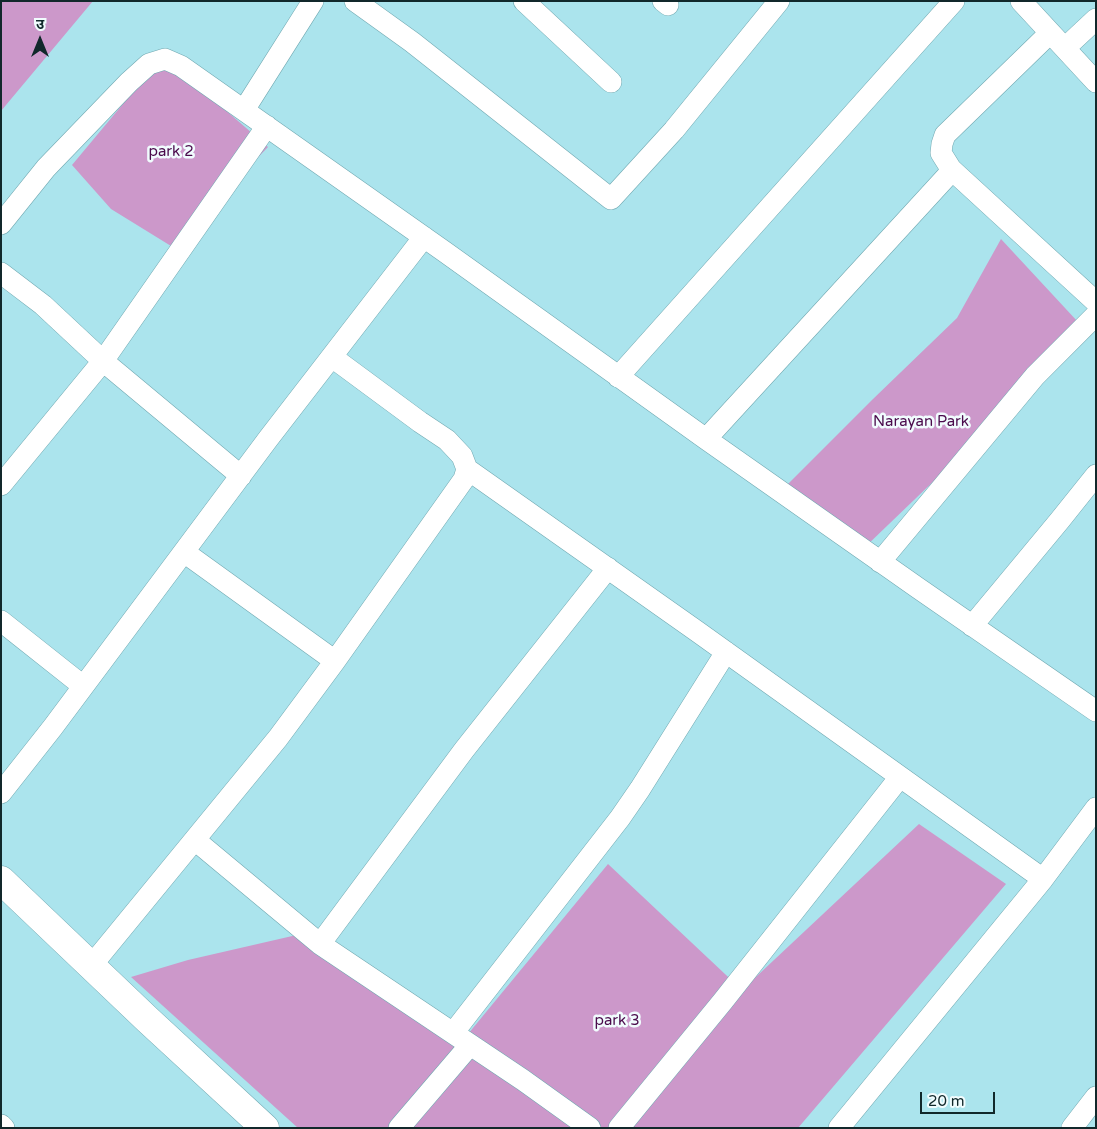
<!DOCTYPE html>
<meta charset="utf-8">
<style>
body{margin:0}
#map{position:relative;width:1097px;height:1129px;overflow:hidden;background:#abe4ed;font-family:"Varela Round","Noto Sans Devanagari",sans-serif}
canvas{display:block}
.frame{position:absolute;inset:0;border:2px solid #11282b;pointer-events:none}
.north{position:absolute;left:15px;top:15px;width:50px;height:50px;-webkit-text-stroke:4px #f1fcfe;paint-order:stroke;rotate:0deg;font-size:14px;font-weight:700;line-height:20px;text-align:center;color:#11282b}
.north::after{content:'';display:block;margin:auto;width:18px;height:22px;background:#11282b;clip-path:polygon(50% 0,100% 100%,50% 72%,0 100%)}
.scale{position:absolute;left:920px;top:1092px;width:75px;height:22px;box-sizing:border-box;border:2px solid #11282b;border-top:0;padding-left:6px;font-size:15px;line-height:18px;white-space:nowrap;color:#11282b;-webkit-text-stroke:4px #f1fcfe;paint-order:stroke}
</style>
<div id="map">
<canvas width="1097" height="1129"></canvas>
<div class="frame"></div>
<div class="north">उ</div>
<div class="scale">20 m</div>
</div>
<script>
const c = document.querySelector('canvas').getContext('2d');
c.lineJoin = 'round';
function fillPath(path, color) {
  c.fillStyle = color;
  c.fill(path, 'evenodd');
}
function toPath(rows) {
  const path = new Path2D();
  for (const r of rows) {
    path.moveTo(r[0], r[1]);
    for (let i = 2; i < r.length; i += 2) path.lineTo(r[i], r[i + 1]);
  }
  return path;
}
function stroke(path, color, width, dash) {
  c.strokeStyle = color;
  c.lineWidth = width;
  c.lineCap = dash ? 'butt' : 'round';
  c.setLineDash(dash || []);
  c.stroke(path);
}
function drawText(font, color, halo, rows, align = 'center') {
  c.font = font + ' "Varela Round",sans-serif';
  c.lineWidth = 5;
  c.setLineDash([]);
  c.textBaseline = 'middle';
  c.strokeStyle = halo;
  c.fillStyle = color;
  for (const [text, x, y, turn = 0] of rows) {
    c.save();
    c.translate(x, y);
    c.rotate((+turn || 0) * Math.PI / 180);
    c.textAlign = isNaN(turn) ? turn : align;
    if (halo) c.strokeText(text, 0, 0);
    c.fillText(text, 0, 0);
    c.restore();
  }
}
fillPath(toPath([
 [1,1,93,1,1,111],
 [158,62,215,101,268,147,220,197,171,246,111,209,72,165],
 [1001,239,1078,322,965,451,863,549,786,486,873,399,957,318],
 [919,824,1006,884,798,1128,298,1128,131,977,188,960,301,934,468,1034,608,864,742,990]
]), '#cc98ca');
const minor = toPath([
 [355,1,412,42,611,199,674,130,779,1],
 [524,1,611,82],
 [663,1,668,5],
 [1021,1,1096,82],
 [1050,33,945,135,942,144,941,153,951,169,1096,302],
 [1065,48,1096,19],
 [244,110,313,1],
 [1,224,46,168,129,82,149,64,165,59,181,66,445,252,706,439,918,588,1096,711],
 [1,273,43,305,103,361,241,476],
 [618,377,954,1],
 [706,439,948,175,951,169],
 [467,469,698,632,1043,879],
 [1,485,103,361,267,126],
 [184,552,335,661],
 [880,562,1035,376,1096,315],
 [1,621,83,686],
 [972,626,1060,520,1096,475],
 [1,793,53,727,268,439,424,237],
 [195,840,320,944,523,1080,590,1128],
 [320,944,464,750,608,568],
 [91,966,278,738,335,661,464,479,467,469,462,456,447,440,420,422,332,357],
 [453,1033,620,818,640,789,726,652],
 [1,1125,4,1128],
 [399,1128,470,1045],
 [619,1128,723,1001,900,777],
 [839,1128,1043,879,1096,808],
 [1072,1128,1096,1097]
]);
const tertiary = toPath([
 [1,880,148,1020,265,1128]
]);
stroke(minor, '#70a8b1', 22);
stroke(tertiary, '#70a8b1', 29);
stroke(minor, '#fff', 21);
stroke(tertiary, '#fff', 28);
drawText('15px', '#4b0b4c', '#f1fcfe', [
 ["park 2",171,152],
 ["Narayan Park",921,422],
 ["park 3",617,1021]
]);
</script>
